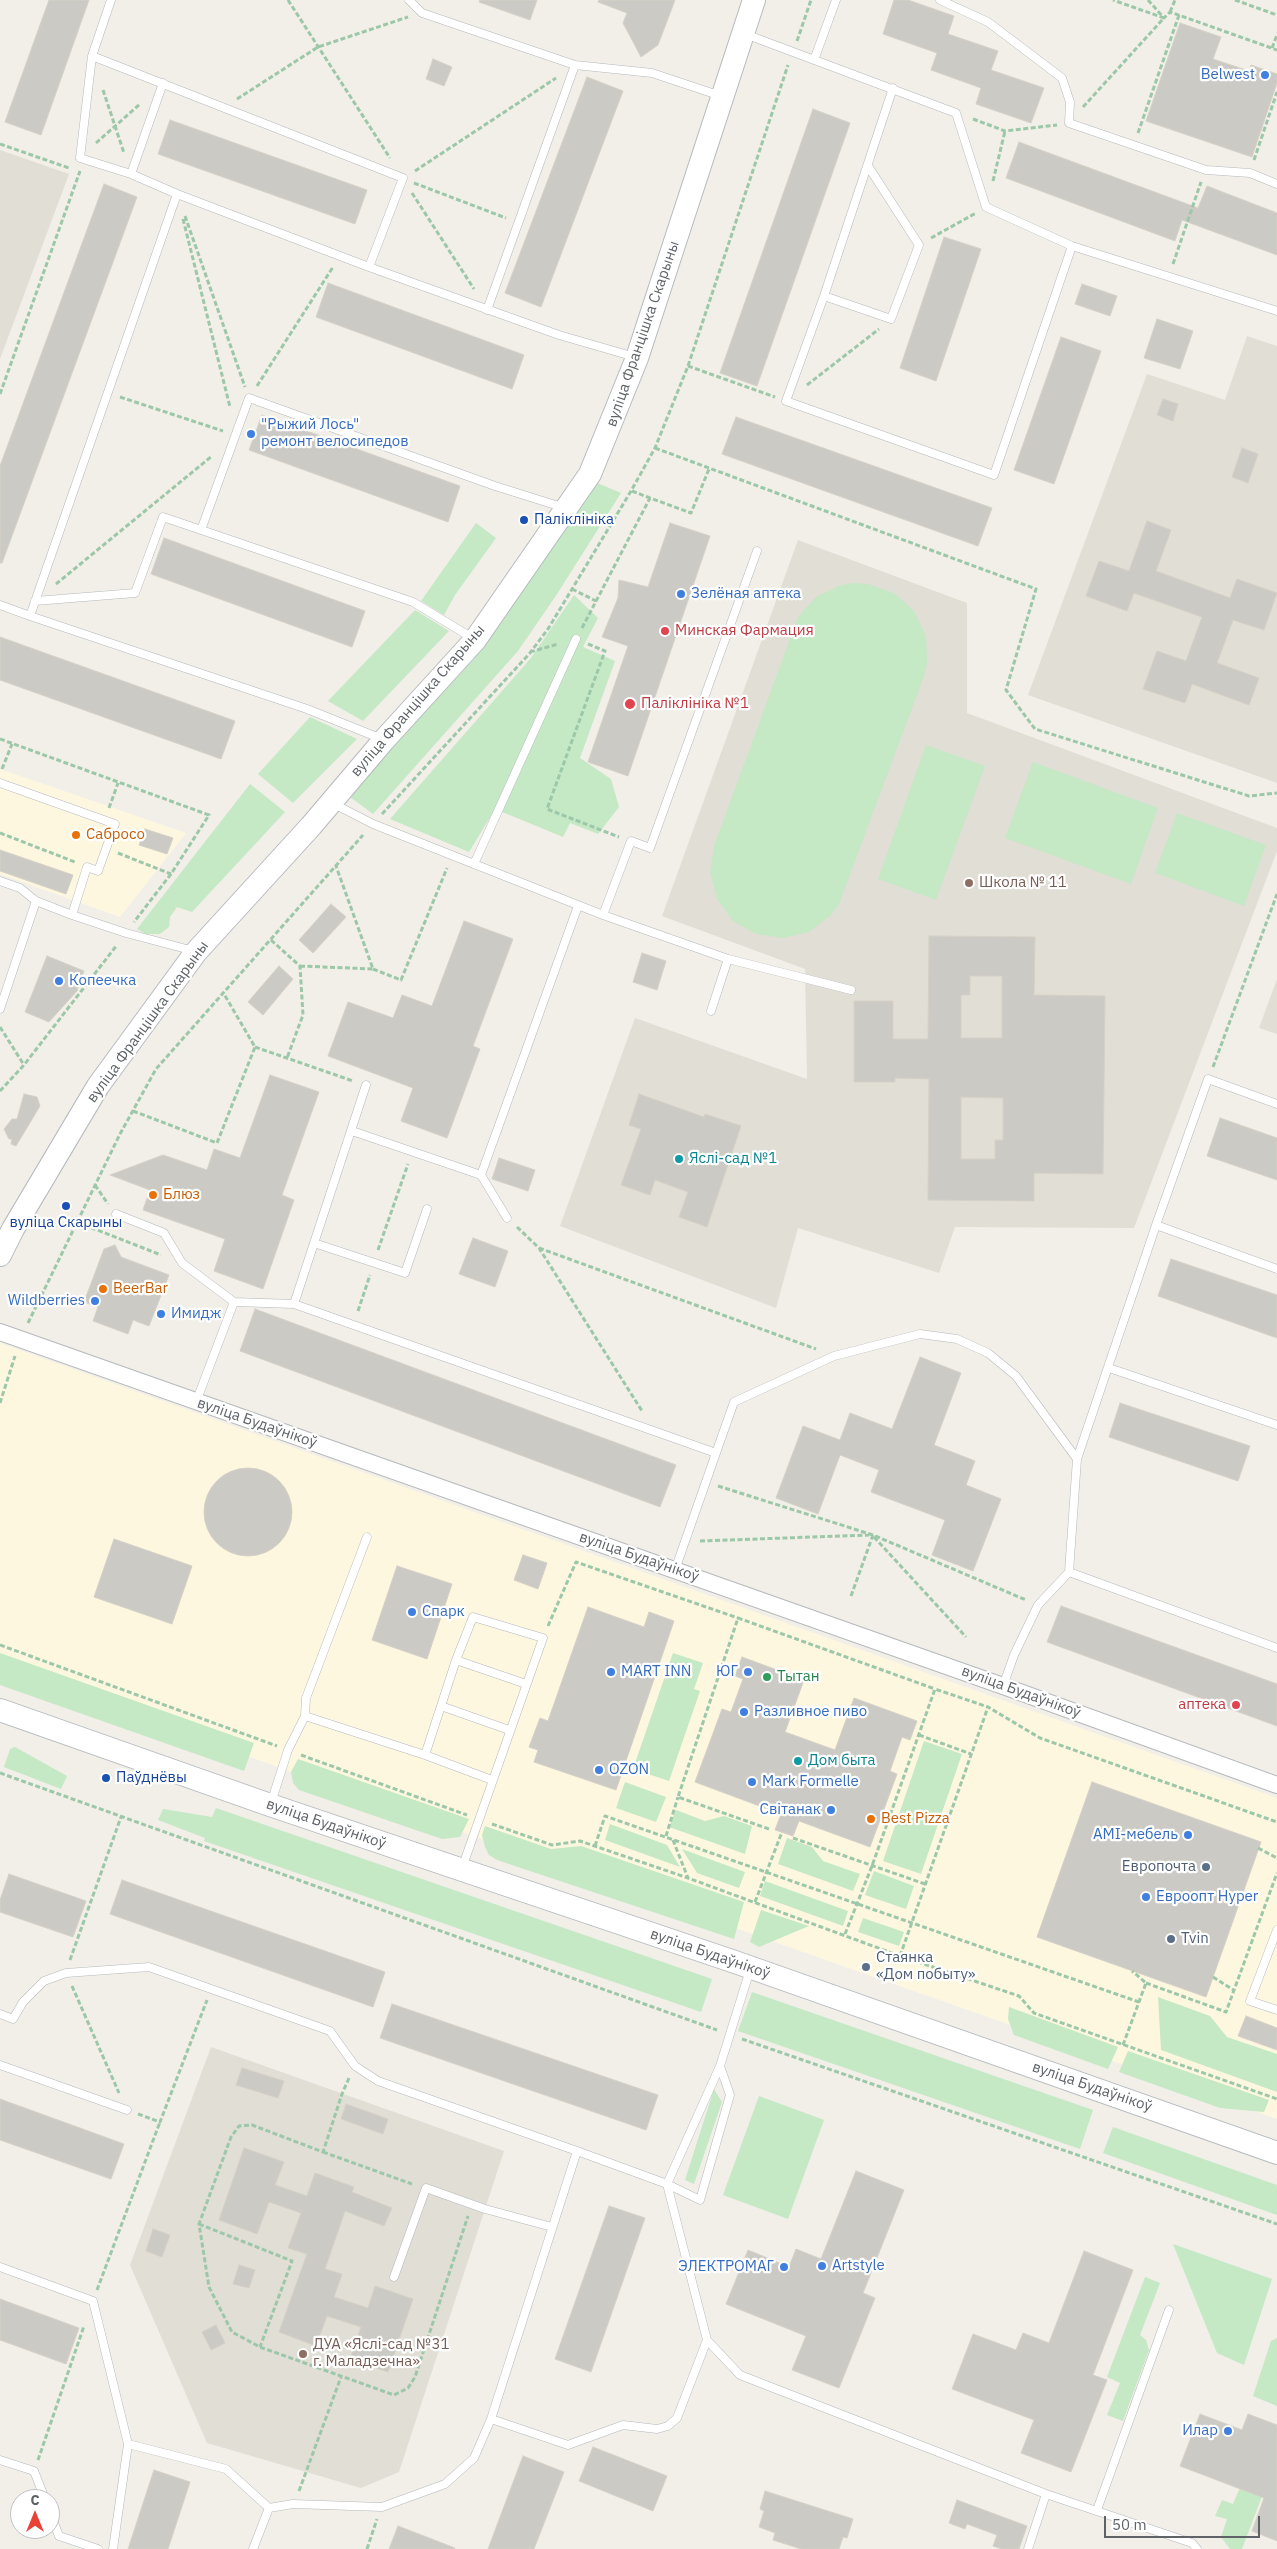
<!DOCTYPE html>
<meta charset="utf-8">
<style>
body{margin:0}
#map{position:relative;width:1277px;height:2549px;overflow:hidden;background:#f1efe8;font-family:"IBM Plex Sans",sans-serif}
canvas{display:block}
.north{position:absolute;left:10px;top:2489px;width:50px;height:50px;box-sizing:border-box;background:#fff;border:1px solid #bfc1c3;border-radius:50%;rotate:0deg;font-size:14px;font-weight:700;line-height:20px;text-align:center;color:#5f6368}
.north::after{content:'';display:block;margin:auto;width:18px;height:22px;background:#ea4335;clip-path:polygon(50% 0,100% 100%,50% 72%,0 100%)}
.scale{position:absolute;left:1104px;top:2516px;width:156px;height:22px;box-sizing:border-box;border:2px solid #5f6368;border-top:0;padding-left:6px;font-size:15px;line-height:18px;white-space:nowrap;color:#5f6368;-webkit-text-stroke:4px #fff;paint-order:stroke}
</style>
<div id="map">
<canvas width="1277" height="2549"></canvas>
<div class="north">С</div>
<div class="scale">50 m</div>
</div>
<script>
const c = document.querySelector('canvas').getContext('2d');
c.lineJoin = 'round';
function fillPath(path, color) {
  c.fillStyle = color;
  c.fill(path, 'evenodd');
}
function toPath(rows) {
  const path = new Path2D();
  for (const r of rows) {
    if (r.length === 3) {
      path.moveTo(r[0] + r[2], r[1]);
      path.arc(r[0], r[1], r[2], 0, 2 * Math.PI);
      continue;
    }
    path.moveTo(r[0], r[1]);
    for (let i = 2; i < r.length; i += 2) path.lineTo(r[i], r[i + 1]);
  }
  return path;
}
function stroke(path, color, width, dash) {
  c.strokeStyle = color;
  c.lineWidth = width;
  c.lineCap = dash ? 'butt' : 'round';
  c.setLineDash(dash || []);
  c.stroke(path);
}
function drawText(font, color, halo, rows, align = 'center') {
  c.font = font + ' "IBM Plex Sans",sans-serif';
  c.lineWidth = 4.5;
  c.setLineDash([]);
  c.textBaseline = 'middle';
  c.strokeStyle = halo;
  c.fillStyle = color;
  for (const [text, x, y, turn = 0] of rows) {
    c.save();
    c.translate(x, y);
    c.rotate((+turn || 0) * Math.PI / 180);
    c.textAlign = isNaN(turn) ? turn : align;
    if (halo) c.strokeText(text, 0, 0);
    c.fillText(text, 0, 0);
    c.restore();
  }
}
fillPath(toPath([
 [0,769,186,833,120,917,0,874],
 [0,1343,1277,1798,1277,2119,0,1669]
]), '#fef7e0');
fillPath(toPath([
 [0,150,69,174,0,359],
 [1247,336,1277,346,1277,783,1028,695,1147,374,1225,400],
 [798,540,967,603,967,713,1277,828,1277,851,1134,1228,955,1227,939,1273,798,1228,776,1308,560,1226,635,1018,807,1079,805,969,662,916],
 [1277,979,1277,1034,1259,1028],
 [211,2047,504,2151,399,2472,361,2488,207,2443,130,2265]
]), '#e1ded6');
fillPath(toPath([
 [595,482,621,493,557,594,518,651,373,814,350,797,385,755,474,659],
 [476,523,496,538,455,595,444,615,421,601],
 [854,583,868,584,894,593,914,611,926,636,927,663,924,676,839,904,831,915,809,932,783,938,756,934,733,921,717,899,710,872,714,846,798,617,816,597,841,585],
 [574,595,598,618,583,647,615,661,580,758,611,779,619,807,598,834,570,823,563,837,495,809,469,852,390,819,531,658],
 [415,610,449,631,363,721,328,701],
 [310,717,357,739,293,803,258,774],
 [926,745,985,766,936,900,878,879],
 [1033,762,1158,808,1131,884,1005,838],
 [250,784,285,812,192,912,177,907,170,917,169,927,160,934,146,934,137,929],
 [1177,813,1266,845,1244,906,1155,873],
 [0,1653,254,1743,244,1771,0,1685],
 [673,1653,703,1663,694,1689,700,1691,669,1781,633,1769],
 [924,1741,962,1754,921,1874,883,1861],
 [15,1747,67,1776,61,1789,4,1767,10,1749],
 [298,1759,469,1819,460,1837,442,1839,299,1790,293,1783,291,1772],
 [625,1782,666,1797,656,1822,616,1808],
 [216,1808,712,1979,701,2012,204,1841,205,1838,158,1820,163,1809,212,1817],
 [676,1810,705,1821,724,1816,752,1826,745,1854,669,1827],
 [610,1824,667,1845,680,1867,605,1840],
 [485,1826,551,1849,581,1846,744,1902,734,1939,497,1860,489,1855,485,1847,482,1835],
 [787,1838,812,1847,823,1861,860,1874,853,1891,778,1864],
 [682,1849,745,1872,739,1888,697,1873],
 [874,1871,914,1886,906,1909,865,1895],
 [765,1881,848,1911,843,1926,760,1896],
 [761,1910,809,1926,759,1947,750,1942],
 [863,1918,904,1932,899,1946,858,1932],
 [752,1992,1093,2110,1080,2149,738,2031],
 [1158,1997,1210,2016,1227,2037,1277,2054,1277,2092,1161,2050],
 [1009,2007,1118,2047,1108,2069,1014,2035,1008,2019],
 [1128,2051,1269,2100,1264,2112,1220,2108,1119,2072],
 [714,2089,722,2102,694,2184,685,2180],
 [759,2096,824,2120,788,2219,723,2195],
 [1113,2127,1277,2185,1277,2215,1103,2153],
 [1173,2244,1272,2279,1244,2365,1217,2353],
 [1145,2277,1160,2283,1140,2335,1146,2340,1149,2350,1123,2421,1107,2415,1120,2383,1107,2377],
 [1277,2338,1277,2406,1253,2396,1271,2341],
 [1249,2466,1270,2475,1242,2549,1230,2549,1221,2537,1227,2519,1215,2516,1222,2500,1233,2504]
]), '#c5e8c5');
const building = toPath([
 [49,0,89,0,41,135,5,122,49,0],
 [480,0,537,0,530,20,479,2,480,0],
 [599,0,675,0,658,45,641,57,623,23,627,13,598,2,599,0],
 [894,0,908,0,954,16,948,34,998,51,991,70,1044,88,1031,123,976,104,981,88,931,70,937,53,883,34,894,0],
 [1180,23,1221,37,1213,59,1249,71,1251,65,1277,74,1277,83,1252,157,1146,121,1180,23],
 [433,59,452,67,444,86,426,79,433,59],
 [587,77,623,91,541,307,505,293,587,77],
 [813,109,850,123,757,386,720,373,813,109],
 [170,120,367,190,355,224,158,154,170,120],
 [1019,142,1198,208,1207,186,1277,213,1277,255,1182,220,1175,241,1006,178,1019,142],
 [104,184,137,197,2,563,0,563,0,466,104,184],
 [944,237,981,249,936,381,900,368,944,237],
 [328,283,524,355,512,389,316,317,328,283],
 [1082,284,1117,296,1110,316,1075,304,1082,284],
 [1157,319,1193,331,1180,369,1144,358,1157,319],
 [1061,337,1101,351,1054,484,1014,470,1061,337],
 [1163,399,1178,404,1173,421,1157,415,1163,399],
 [262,415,460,486,448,522,249,450,262,415],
 [736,417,992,508,978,546,722,454,736,417],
 [1242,448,1258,454,1248,483,1232,477,1242,448],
 [1147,521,1171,530,1156,571,1230,598,1237,579,1277,593,1264,630,1233,620,1217,663,1259,678,1249,705,1192,684,1185,703,1143,689,1157,651,1186,661,1202,617,1134,593,1127,611,1086,596,1099,561,1129,571,1147,521],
 [670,523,710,536,628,776,588,762,628,646,602,637,618,598,619,580,648,587,670,523],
 [164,538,365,611,352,647,151,574,164,538],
 [0,637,235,721,221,759,0,680,0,637],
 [145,829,173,838,167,854,139,845,145,829],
 [0,850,73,875,66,894,0,871,0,850],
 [331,904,346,917,313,953,299,940,331,904],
 [464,921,513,939,473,1046,480,1049,447,1138,401,1121,413,1088,328,1056,348,1002,393,1018,402,995,432,1006,464,921],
 [929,936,1035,937,1034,995,1105,996,1103,1174,1034,1173,1034,1201,928,1200,929,1079,895,1078,895,1082,854,1082,854,1001,893,1001,893,1039,928,1039,929,936],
 [970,976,1002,976,1002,1038,961,1038,961,995,970,995,970,976],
 [961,1097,1003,1098,1003,1140,995,1140,995,1159,961,1159,961,1097],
 [642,953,666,961,657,990,633,982,642,953],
 [47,956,84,971,77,991,49,1022,25,1012,47,956],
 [279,966,293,979,263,1015,248,1002,279,966],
 [270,1075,319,1092,282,1195,294,1200,263,1289,214,1271,225,1239,143,1210,150,1190,110,1175,163,1155,207,1170,214,1149,240,1158,270,1075],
 [24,1094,37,1097,40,1106,16,1146,11,1144,12,1139,9,1139,4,1129,12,1119,17,1119,24,1094],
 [639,1094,704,1117,705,1114,741,1126,707,1227,679,1217,688,1192,655,1180,650,1195,621,1185,641,1129,629,1125,639,1094],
 [1220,1118,1277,1138,1277,1180,1207,1156,1220,1118],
 [499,1158,535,1170,528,1191,492,1179,499,1158],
 [473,1238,508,1251,495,1287,459,1274,473,1238],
 [115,1245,121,1257,169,1275,149,1326,133,1320,128,1334,93,1321,98,1307,84,1302,104,1249,115,1245],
 [1171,1259,1277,1295,1277,1338,1158,1296,1171,1259],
 [255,1309,676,1465,660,1507,240,1351,255,1309],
 [920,1357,961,1373,934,1445,975,1461,966,1485,1001,1499,973,1571,932,1555,945,1520,871,1492,879,1470,840,1455,818,1514,776,1498,803,1426,840,1440,850,1413,892,1429,920,1357],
 [1120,1403,1250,1446,1238,1481,1109,1437,1120,1403],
 [248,1512,44],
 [114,1539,192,1566,172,1624,94,1597,114,1539],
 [523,1555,547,1563,538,1589,514,1580,523,1555],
 [397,1566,452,1584,427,1659,372,1640,397,1566],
 [1061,1606,1277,1684,1277,1726,1047,1642,1061,1606],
 [588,1607,644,1627,649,1612,674,1621,616,1790,534,1762,538,1750,529,1747,540,1718,548,1721,588,1607],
 [742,1657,804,1680,785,1732,835,1750,854,1698,917,1721,910,1740,902,1737,890,1771,897,1774,870,1847,799,1821,793,1836,775,1830,781,1814,695,1782,722,1709,731,1712,743,1679,735,1676,742,1657],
 [1092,1782,1261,1842,1206,1997,1037,1937,1092,1782],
 [9,1874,86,1901,73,1937,0,1912,0,1900,9,1874],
 [122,1880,385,1972,373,2007,110,1914,122,1880],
 [392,2004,658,2095,646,2130,380,2038,392,2004],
 [1246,2016,1277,2028,1277,2050,1238,2036,1246,2016],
 [242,2068,284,2081,278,2098,236,2085,242,2068],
 [0,2099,124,2144,111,2179,0,2140,0,2099],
 [346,2104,388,2119,383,2134,341,2119,346,2104],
 [244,2148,284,2162,275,2185,307,2196,315,2173,354,2187,352,2192,392,2208,384,2226,345,2211,325,2269,342,2274,334,2297,368,2308,375,2286,413,2299,388,2372,350,2359,361,2327,327,2316,316,2346,279,2332,307,2254,288,2248,301,2213,269,2202,257,2234,219,2220,244,2148],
 [856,2171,904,2190,863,2293,875,2298,839,2388,792,2370,806,2336,726,2304,748,2250,789,2267,796,2249,821,2259,856,2171],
 [609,2206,645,2218,591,2372,555,2359,609,2206],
 [153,2229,170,2235,162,2257,146,2251,153,2229],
 [1084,2251,1133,2270,1093,2375,1107,2380,1071,2472,1021,2453,1034,2420,952,2389,973,2334,1016,2350,1023,2333,1049,2343,1084,2251],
 [239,2265,255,2270,249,2288,233,2284,239,2265],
 [0,2299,79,2328,66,2364,0,2340,0,2299],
 [216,2325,225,2343,211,2350,202,2332,216,2325],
 [1200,2414,1242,2430,1248,2414,1277,2425,1277,2541,1252,2531,1264,2498,1180,2466,1200,2414],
 [593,2447,667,2476,653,2511,579,2481,593,2447],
 [523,2456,564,2472,534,2549,488,2549,523,2456],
 [154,2470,190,2482,168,2549,128,2549,154,2470],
 [765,2491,853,2519,847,2538,843,2537,839,2549,801,2549,773,2540,775,2533,759,2527,764,2511,760,2509,765,2491],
 [957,2500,1027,2526,1019,2549,1002,2549,993,2546,997,2535,967,2524,965,2529,949,2523,957,2500],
 [398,2526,455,2548,454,2549,389,2549,398,2526]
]);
fillPath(building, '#cccac5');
stroke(building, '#d6d1c6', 1);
const lane = toPath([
 [111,0,92,56,80,158,131,174,177,194,30,616,307,709,382,739],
 [409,0,422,13,575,65,652,73,721,96],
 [940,0,988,22,1062,78,1070,102,1069,123,1206,170,1250,173,1277,184],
 [745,34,956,113,986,207,1072,246,1277,311],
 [92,56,403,178,369,267,559,335,635,357],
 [814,60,836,0],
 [893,88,824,296,786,401,994,475,1072,246],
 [131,174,163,83],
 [177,194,369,267],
 [824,296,891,319,919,245,868,166],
 [487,310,575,65],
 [201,530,249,398,495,486,565,508],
 [35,601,135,593,163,517,413,602,474,639],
 [0,605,30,616],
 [0,783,115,824,98,871,87,867,72,915],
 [334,804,373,824,603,915,728,959,851,990],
 [474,864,576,639],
 [0,881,20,888,36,901,72,915,126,933,194,951],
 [603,915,631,841,650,848,757,551],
 [0,1009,36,901],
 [711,1011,728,959],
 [352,1131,481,1175,578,906],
 [481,1175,507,1218],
 [116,1214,164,1233,182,1263,234,1302,196,1402],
 [1156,1225,1208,1079,1277,1104],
 [314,1243,405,1273,427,1209],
 [234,1302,294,1304,366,1085],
 [294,1304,716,1453,675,1570],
 [1109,1368,1277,1425],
 [716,1453,734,1402,834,1356,920,1334,957,1339,988,1353,1016,1376,1077,1459],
 [1069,1572,1077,1459,1156,1225,1277,1269],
 [456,1660,526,1684],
 [1003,1686,1014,1655,1038,1605,1069,1572,1277,1648],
 [441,1706,509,1730],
 [305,1716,425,1755,456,1660,473,1617,543,1638,462,1868],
 [425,1755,492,1780],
 [271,1803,288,1750,305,1716,306,1698,367,1537],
 [1277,1930,1250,2001,1277,2010],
 [750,1970,720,2066,667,2184,707,2340,740,2375,1046,2494,1192,2543,1197,2549],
 [0,2014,13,2019,23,2002,44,1981,66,1973,149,1967,330,2031,355,2066,378,2081,577,2151],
 [0,2065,127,2110],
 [0,2267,93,2301,128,2444],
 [394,2277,426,2188,485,2209,552,2227],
 [491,2419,577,2151,667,2184,700,2200,730,2095,720,2066],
 [0,2460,34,2471,45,2499],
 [1097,2510,1169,2310],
 [50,2513,59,2536,98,2549],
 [113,2549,128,2444,226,2469,269,2508],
 [253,2549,269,2508,293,2504,382,2507,445,2484,474,2458,491,2419,568,2445,623,2425,657,2429,668,2426,677,2418,707,2340],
 [1028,2549,1046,2494]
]);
const street = toPath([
 [0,1332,1003,1686,1277,1785]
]);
const secondary = toPath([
 [0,1255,13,1229,98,1086,196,952,311,826,384,740,475,640,590,474,637,358,754,0],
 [0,1710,270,1805,735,1962,1277,2153]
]);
stroke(lane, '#b5b8bc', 9);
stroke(street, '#b5b8bc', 18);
stroke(secondary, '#b6babf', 24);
stroke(toPath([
 [288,0,390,158],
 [1148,0,1164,18,1170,12,1277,50],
 [1235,0,1277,15],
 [1170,12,1175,0],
 [797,41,811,0],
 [1272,48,1277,35],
 [103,90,124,153],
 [237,99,318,47,408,17],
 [1083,107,1164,18,1113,0],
 [973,119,1005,131,1057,125],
 [1138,133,1179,15],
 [96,143,140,104],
 [0,144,69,168],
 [1254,160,1277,92],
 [415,171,556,78],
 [993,181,1005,131],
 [414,183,506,218],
 [412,193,474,289],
 [185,216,245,387],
 [183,219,230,407],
 [931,238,976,213],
 [1173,264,1201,182],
 [688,366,775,397],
 [807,385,879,329],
 [257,386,333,267],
 [0,394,80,171],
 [120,397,223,431],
 [655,448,1036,589,1006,690,1035,729,1249,796,1277,793],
 [632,491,650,498],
 [56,584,212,456],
 [572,589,596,601],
 [582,628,650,498,691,513,709,469],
 [588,644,605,651,547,809,619,837],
 [530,652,558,644],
 [0,739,209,815,171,874,134,922],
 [2,769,12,744],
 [109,808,118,783],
 [382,814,530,653,548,629,631,491,655,448,688,366,788,65],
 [0,833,75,862],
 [118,853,171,874],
 [271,940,300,966,303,1015,287,1058],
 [300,966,373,969,336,866],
 [373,969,401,980,447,868],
 [0,1027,24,1065],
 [255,1047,353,1081],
 [1213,1067,1277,894],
 [0,1091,24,1065,117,945],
 [133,1111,217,1143,255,1047,224,994],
 [95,1185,108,1204],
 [77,1222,161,1255],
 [517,1227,539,1248,642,1411],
 [539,1248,816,1349],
 [378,1250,408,1164],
 [358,1311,370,1275],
 [28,1323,120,1134,156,1069,363,835],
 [0,1403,15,1356],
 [718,1486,873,1535,1026,1600],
 [874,1537,966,1637],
 [700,1541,869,1535],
 [851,1596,873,1535],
 [548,1626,576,1562,738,1618],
 [0,1645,277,1746],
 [919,1735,971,1754],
 [301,1755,467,1815],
 [0,1773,717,2030],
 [492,1824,552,1845,580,1841,688,1878,900,1956,1019,1996,1034,2013,1277,2099],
 [769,1829,678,1797,738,1618,935,1689],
 [666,1836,678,1797],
 [793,1838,925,1884],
 [673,1840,688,1878],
 [595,1846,605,1816,1139,2002],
 [1258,1848,1277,1858],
 [755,1902,782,1832],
 [845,1934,872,1866,935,1689,988,1707,1040,1738,1277,1822],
 [900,1956,988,1707],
 [70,1960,121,1817],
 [1213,1977,1235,1991],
 [1146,1983,1226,2012,1277,1873],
 [72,1986,119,2093],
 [742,2039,1277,2224],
 [1123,2045,1146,1983,1132,1971],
 [349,2078,342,2094,323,2152,252,2125,239,2126,231,2137,199,2224,209,2287,232,2332,260,2347,394,2395,408,2388,415,2377,468,2216],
 [138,2114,160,2122,207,2000],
 [323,2152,412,2184],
 [199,2224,292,2261,260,2347],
 [97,2290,160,2122],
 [38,2460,84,2326],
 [299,2491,341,2377],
 [367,2549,377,2519]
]), '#9cc7a9', 3, [5, 2.5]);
stroke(lane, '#fff', 8);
stroke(street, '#fff', 16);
stroke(secondary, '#fff', 22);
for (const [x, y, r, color] of [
 [1265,75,5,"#3f7fe0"],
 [251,434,5,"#3f7fe0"],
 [524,520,5,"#1a4fb4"],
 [681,594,5,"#3f7fe0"],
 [665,631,5,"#e0444e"],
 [630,704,6,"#e0444e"],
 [76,835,5,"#e8710a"],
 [969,883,5,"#8d6e63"],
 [59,981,5,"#3f7fe0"],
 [679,1159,5,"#0f9aa8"],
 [153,1195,5,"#e8710a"],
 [66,1206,5,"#1a4fb4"],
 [103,1289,5,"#e8710a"],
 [95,1301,5,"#3f7fe0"],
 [161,1314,5,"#3f7fe0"],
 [412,1612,5,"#3f7fe0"],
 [611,1672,5,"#3f7fe0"],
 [748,1672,5,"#3f7fe0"],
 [767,1677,5,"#2e9e5b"],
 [1236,1705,5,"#e0444e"],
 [744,1712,5,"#3f7fe0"],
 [798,1761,5,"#0f9aa8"],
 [599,1770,5,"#3f7fe0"],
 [106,1778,5,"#1a4fb4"],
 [752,1782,5,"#3f7fe0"],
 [831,1810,5,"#3f7fe0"],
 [871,1819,5,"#e8710a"],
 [1188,1835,5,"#3f7fe0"],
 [1206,1867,5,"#5c6f8a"],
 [1146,1897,5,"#3f7fe0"],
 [1171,1939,5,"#5c6f8a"],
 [866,1967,5,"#5c6f8a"],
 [822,2266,5,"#3f7fe0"],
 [784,2267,5,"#3f7fe0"],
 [303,2354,5,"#8d6e63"],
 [1228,2431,5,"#3f7fe0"]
]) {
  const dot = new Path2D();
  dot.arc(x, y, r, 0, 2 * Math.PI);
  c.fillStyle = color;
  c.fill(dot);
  stroke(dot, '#fff', 2);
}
drawText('15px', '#366cbe', '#fff', [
 ["Belwest",1255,75,"right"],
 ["\"Рыжий Лось\"",261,425],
 ["ремонт велосипедов",261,442],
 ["Зелёная аптека",691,594],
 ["Копеечка",69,981],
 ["Wildberries",85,1301,"right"],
 ["Имидж",171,1314],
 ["Спарк",422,1612],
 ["MART INN",621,1672],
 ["ЮГ",738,1672,"right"],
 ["Разливное пиво",754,1712],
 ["OZON",609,1770],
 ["Mark Formelle",762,1782],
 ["Світанак",821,1810,"right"],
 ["AMI-мебель",1178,1835,"right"],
 ["Евроопт Hyper",1156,1897],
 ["Artstyle",832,2266],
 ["ЭЛЕКТРОМАГ",774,2267,"right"],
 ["Илар",1218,2431,"right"]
], 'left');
drawText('15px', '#5f6368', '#fff', [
 ["вуліца Францішка Скарыны",643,334,-71],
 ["вуліца Францішка Скарыны",418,701,-49],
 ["вуліца Францішка Скарыны",148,1022,-54],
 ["вуліца Будаўнікоў",257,1423,19],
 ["вуліца Будаўнікоў",639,1557,19],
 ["вуліца Будаўнікоў",1021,1692,20],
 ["вуліца Будаўнікоў",326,1824,19],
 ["вуліца Будаўнікоў",710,1954,19],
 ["вуліца Будаўнікоў",1092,2087,19]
]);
drawText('15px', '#164399', '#fff', [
 ["Паліклініка",534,520],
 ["вуліца Скарыны",66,1223,"center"],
 ["Паўднёвы",116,1778]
], 'left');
drawText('15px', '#be3a42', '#fff', [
 ["Минская Фармация",675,631],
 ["Паліклініка №1",641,704],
 ["аптека",1226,1705,"right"]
], 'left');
drawText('15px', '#c56008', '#fff', [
 ["Сабросо",86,835],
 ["Блюз",163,1195],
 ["BeerBar",113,1289],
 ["Best Pizza",881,1819]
], 'left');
drawText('15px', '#785e54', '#fff', [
 ["Школа № 11",979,883],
 ["ДУА «Яслі-сад №31",313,2345],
 ["г. Маладзечна»",313,2362]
], 'left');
drawText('15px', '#0d838f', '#fff', [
 ["Яслі-сад №1",689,1159],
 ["Дом быта",808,1761]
], 'left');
drawText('15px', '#27864d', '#fff', [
 ["Тытан",777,1677]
], 'left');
drawText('15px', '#4e5e75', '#fff', [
 ["Европочта",1196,1867,"right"],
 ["Tvin",1181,1939],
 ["Стаянка",876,1958],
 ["«Дом побыту»",876,1975]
], 'left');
</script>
